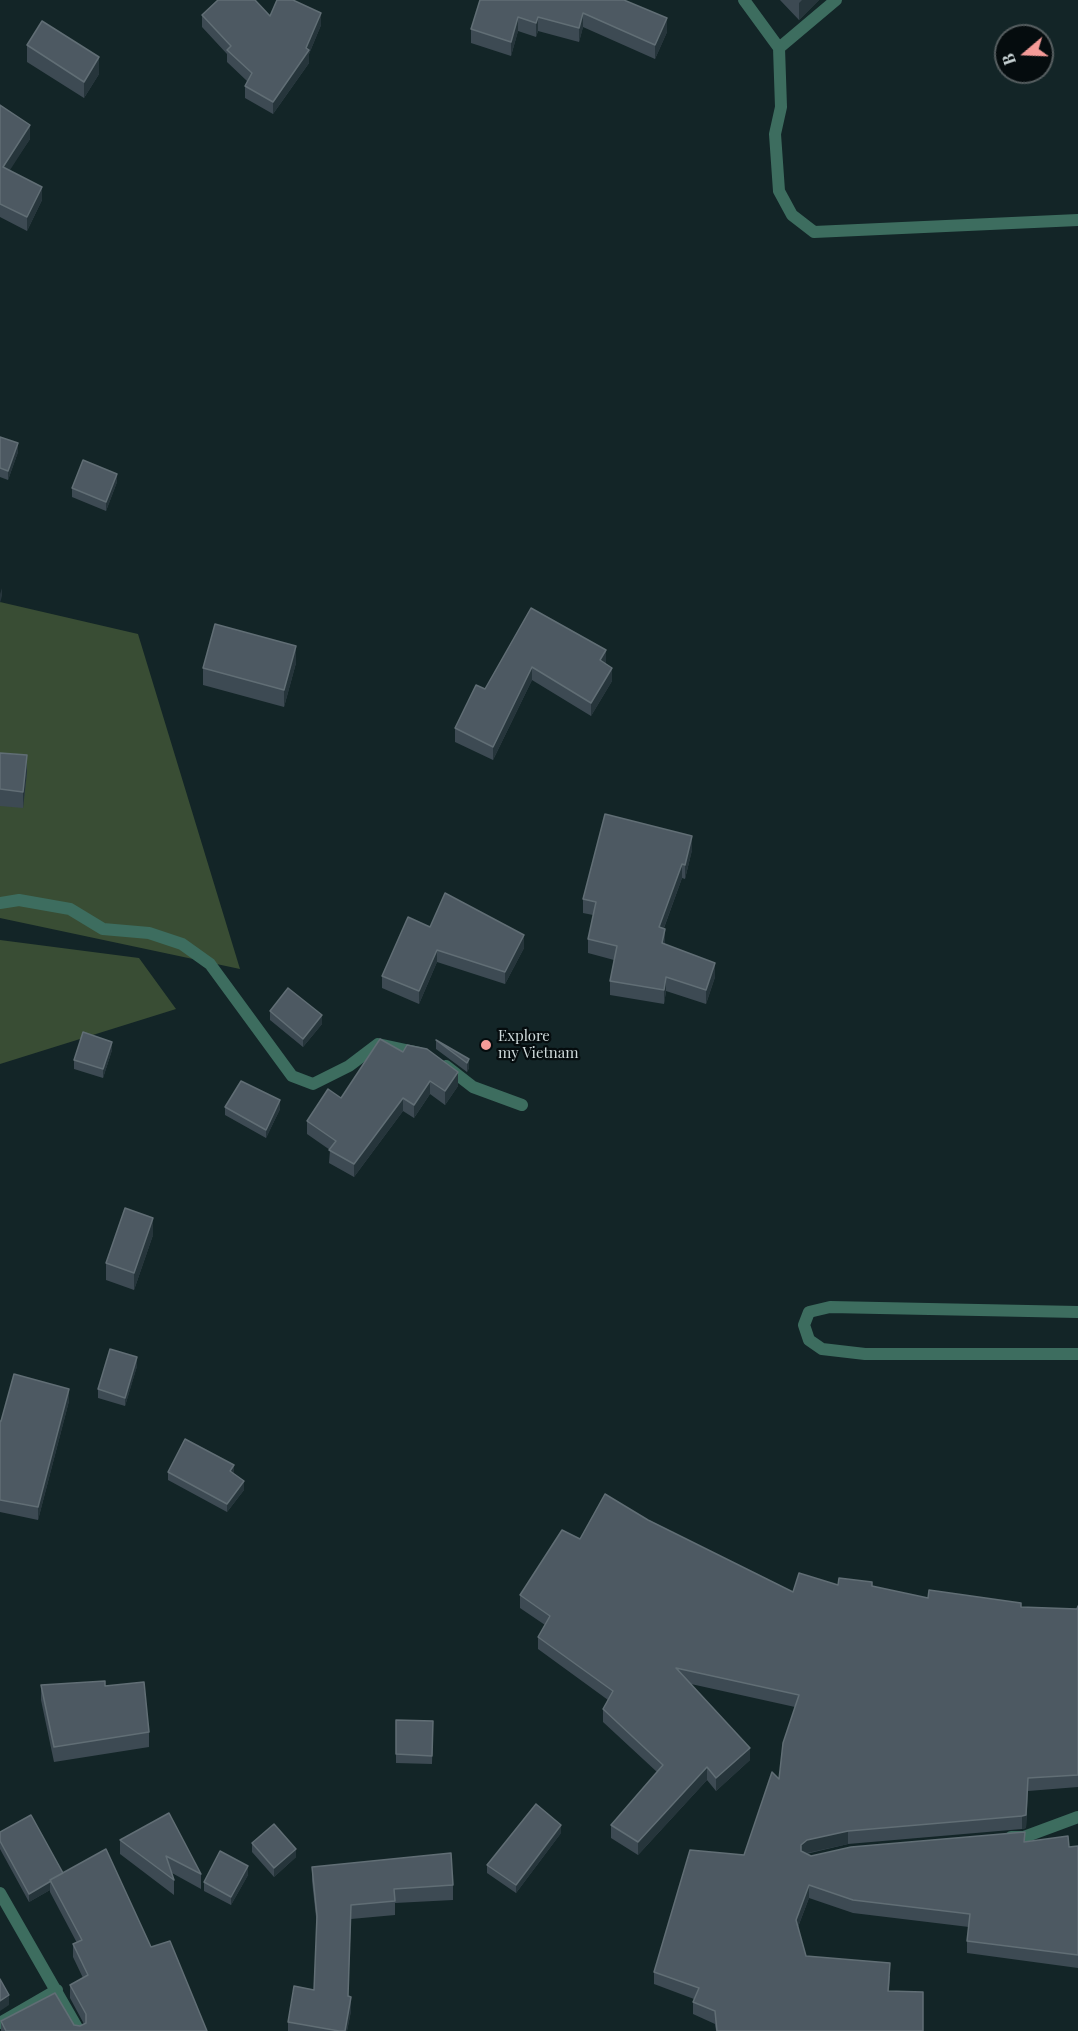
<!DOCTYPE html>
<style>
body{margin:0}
#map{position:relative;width:1078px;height:2031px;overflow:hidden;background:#132527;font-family:"Playfair Display",serif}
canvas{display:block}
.north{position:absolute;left:994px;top:24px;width:60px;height:60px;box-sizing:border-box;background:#050c0e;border:2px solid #565e60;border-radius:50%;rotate:251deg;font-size:16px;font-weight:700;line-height:24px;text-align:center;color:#cfdadb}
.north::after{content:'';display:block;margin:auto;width:21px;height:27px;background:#f59b98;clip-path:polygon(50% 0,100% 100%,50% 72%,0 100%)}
</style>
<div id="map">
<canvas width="1078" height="2031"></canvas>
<div class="north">B</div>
</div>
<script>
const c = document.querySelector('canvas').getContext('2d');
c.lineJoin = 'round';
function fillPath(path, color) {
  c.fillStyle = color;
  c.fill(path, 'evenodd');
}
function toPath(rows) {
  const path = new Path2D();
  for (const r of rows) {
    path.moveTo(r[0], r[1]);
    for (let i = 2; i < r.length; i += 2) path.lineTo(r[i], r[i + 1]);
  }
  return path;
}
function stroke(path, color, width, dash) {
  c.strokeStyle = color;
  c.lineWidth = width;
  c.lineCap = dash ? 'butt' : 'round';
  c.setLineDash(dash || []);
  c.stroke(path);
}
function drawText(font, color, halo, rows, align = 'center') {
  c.font = font + ' "Playfair Display",serif';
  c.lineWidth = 4.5;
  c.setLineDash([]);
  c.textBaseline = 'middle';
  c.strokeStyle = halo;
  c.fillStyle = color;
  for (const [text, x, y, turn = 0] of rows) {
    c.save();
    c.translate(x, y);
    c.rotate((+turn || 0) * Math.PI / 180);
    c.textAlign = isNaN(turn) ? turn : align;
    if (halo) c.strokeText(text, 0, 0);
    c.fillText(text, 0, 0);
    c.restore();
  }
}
fillPath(toPath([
 [0,602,138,634,240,969,0,918],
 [0,940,139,958,176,1009,0,1064]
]), '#394d34');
stroke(toPath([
 [0,903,19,900,70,909,103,929,149,933,182,944,210,964,292,1076,313,1084,349,1066,378,1044,420,1053],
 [446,1066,473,1087,522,1105],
 [0,1893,79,2031],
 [0,2023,57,1990]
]), '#3d6d5f', 12);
stroke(toPath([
 [744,0,779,48],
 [836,0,779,48,781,107,775,134,779,191,792,215,814,232,1078,220],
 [1078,1312,830,1307,809,1312,804,1325,809,1340,822,1349,865,1354,1078,1354],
 [1011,1837,1024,1837,1078,1817]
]), '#3d6d5f', 12);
fillPath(toPath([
 [480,0,624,0,667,32,655,59,583,27,579,42,538,31,536,37,518,31,511,56,471,43,471,29],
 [780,0,819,0,799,20],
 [202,15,270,16,321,25,309,54,309,63,273,114,245,98,245,86,247,81,227,62,227,54,202,27],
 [27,45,99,74,84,98,27,62],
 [0,105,30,139,9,170,42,200,27,231,0,217],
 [0,437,18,452,8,480,0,477],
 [117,482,106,511,72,497,72,488],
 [531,608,606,664,612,681,591,716,532,680,493,760,455,742,455,728,485,689],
 [296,663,284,707,203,685,203,668],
 [0,753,27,772,23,808,0,806],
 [692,850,685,879,682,878,664,928,665,944,715,977,706,1004,666,991,664,1004,610,995,610,981,614,960,588,953,588,939,593,915,583,913,583,899],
 [430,927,524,948,505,984,437,962,419,1004,382,988,382,976],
 [270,1011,322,1024,303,1047,270,1020],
 [436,1040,469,1059,469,1068,467,1072,436,1049],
 [112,1050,103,1078,74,1069,74,1060],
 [403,1052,458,1086,445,1105,430,1094,414,1118,403,1111,354,1177,329,1163,330,1150,307,1134,307,1121,341,1098],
 [225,1107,280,1109,266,1138,225,1115],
 [153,1235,134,1290,106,1280,106,1263],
 [137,1366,125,1406,98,1398,98,1389],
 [69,1401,38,1520,0,1512,0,1421],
 [168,1472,234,1474,244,1490,227,1512,168,1480],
 [648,1520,793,1592,838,1585,872,1586,928,1598,1021,1607,1077,1609,1078,1606,1078,1787,1028,1791,1026,1828,1022,1829,848,1844,806,1854,811,1856,1025,1842,1069,1847,1078,1846,1078,1968,967,1953,967,1941,969,1927,853,1913,809,1898,798,1927,806,1956,890,1976,889,1991,923,2031,716,2031,715,2024,693,2014,693,2002,694,1999,654,1984,654,1972,744,1855,779,1779,795,1707,691,1684,750,1760,716,1791,707,1780,638,1855,611,1838,611,1825,657,1772,603,1722,603,1709,608,1700,538,1649,538,1637,545,1625,520,1608,520,1595,580,1539],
 [41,1685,105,1686,149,1732,149,1747,54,1762,41,1700],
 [396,1720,433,1721,432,1764,396,1763],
 [169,1813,201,1874,201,1889,172,1873,174,1880,174,1895,120,1854,120,1840],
 [0,1832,63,1873,151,1947,207,2031,1,2031,1,2021,74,2025,80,2026,84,2024,70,1998,70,1985,83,1978,73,1957,73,1944,77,1943,50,1892,50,1890,29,1902,0,1849],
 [561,1833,516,1893,487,1873,487,1865],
 [252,1843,296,1857,274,1877,252,1852],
 [312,1867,453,1885,453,1900,395,1903,395,1915,351,1919,348,1996,351,2011,347,2031,288,2031,288,2022,314,1990,317,1926,312,1881],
 [248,1875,231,1905,204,1891,204,1882]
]), '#3d4a53');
fillPath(toPath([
 [802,0,819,0,799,20,799,3],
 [321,13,321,25,309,54,309,63,273,114,273,102,306,48],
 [583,13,583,27,579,42,579,28],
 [518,17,518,31,511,56,511,42],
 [538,17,538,31,536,37,536,23],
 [667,18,667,32,655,59,655,45],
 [99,57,99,74,84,98,84,82],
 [30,125,30,139,3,181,3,167],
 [42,187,42,200,27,231,27,217],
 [18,443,18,452,8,480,8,471],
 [117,474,117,482,106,511,106,502],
 [2,588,2,596,0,603,0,594],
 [296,646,296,663,284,707,284,690],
 [606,650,606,664,600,660],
 [532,667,532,680,493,760,493,747],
 [612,668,612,681,591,716,591,703],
 [27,755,27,772,23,808,23,792],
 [692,836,692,850,685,879,685,865],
 [682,864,682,878,659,941,659,927],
 [665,929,665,943,662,957,662,943],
 [524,935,524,948,505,984,505,972],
 [437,950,437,962,419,1004,419,991],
 [715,963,715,977,706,1004,706,990],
 [666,977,666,991,664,1004,664,990],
 [322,1015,322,1024,303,1047,303,1039],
 [112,1042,112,1050,103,1078,103,1069],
 [469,1059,469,1068,467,1072,467,1063],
 [458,1072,458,1086,445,1105,445,1091],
 [430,1081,430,1094,414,1118,414,1105],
 [403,1098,403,1111,354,1177,354,1164],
 [280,1100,280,1109,266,1138,266,1130],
 [153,1218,153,1235,134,1290,134,1273],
 [137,1357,137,1366,125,1406,125,1398],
 [69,1389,69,1401,38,1520,38,1507],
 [234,1465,234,1474,230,1471],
 [244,1481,244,1490,227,1512,227,1504],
 [750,1748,750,1760,716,1791,716,1778],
 [707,1767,707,1780,638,1855,638,1842],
 [1028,1778,1026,1828,1022,1829,1022,1816],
 [561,1825,561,1833,516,1893,516,1885],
 [848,1831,848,1844,807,1853,801,1858,801,1845,807,1840],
 [296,1849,296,1857,274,1877,274,1868],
 [248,1866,248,1875,231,1905,231,1897],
 [50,1881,50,1890,29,1902,29,1894],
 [809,1885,809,1898,796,1932,796,1920],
 [9,1995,9,2005,0,2011,0,2001],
 [351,1997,351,2011,347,2031,345,2031]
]), '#26353b');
const building = toPath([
 [218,0,255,0,270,16,277,0,293,0,321,13,306,48,309,50,273,102,245,86,252,73,227,50,231,46,202,15,218,0],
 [480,0,624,0,667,18,655,45,583,13,579,28,538,17,536,23,518,17,511,42,471,29,480,0],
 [42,21,99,57,84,82,27,45,42,21],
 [0,105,30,125,3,167,42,187,27,217,0,204,0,105],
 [0,437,18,443,8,471,0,468,0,437],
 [83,460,117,474,106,502,72,488,83,460],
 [531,608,606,650,600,660,612,668,591,703,532,667,493,747,455,728,476,685,485,689,531,608],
 [215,624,296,646,284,690,203,668,215,624],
 [0,753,27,755,23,792,0,789,0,753],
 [605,814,692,836,685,865,682,864,659,927,665,929,662,943,715,963,706,990,666,977,664,990,610,981,617,946,588,939,596,902,583,899,605,814],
 [445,893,524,935,505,972,437,950,419,991,382,976,408,917,430,927,445,893],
 [288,988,322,1015,303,1039,270,1011,288,988],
 [83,1032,112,1042,103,1069,74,1060,83,1032],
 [380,1039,403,1052,407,1045,427,1049,458,1072,445,1091,430,1081,414,1105,403,1098,354,1164,329,1150,336,1141,307,1121,328,1089,341,1098,380,1039],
 [436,1040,469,1059,467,1063,436,1040],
 [241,1081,280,1100,266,1130,225,1107,241,1081],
 [125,1208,153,1218,134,1273,106,1263,125,1208],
 [110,1349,137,1357,125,1398,98,1389,110,1349],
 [14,1374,69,1389,38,1507,0,1500,0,1421,1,1421,14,1374],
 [185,1439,234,1465,230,1471,244,1481,227,1504,168,1472,185,1439],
 [605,1494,648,1520,793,1592,799,1573,838,1585,839,1578,872,1582,872,1586,928,1598,929,1590,1021,1603,1021,1607,1077,1609,1078,1606,1078,1775,1028,1778,1026,1815,1022,1816,848,1831,807,1840,801,1845,801,1851,811,1856,851,1847,1025,1832,1024,1842,1068,1836,1069,1847,1078,1846,1078,1955,967,1941,970,1914,853,1900,809,1885,796,1920,806,1956,890,1963,888,1991,923,1992,923,2031,717,2031,715,2011,693,2002,699,1988,654,1972,690,1850,744,1855,772,1772,779,1779,783,1743,799,1695,676,1668,750,1748,716,1778,707,1767,638,1842,611,1825,663,1765,603,1709,613,1691,538,1637,550,1616,520,1595,562,1530,580,1539,605,1494],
 [105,1681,105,1686,144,1682,149,1732,54,1747,41,1685,105,1681],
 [396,1720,433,1721,432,1756,396,1754,396,1720],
 [536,1804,561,1825,516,1885,487,1865,536,1804],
 [169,1813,201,1874,166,1856,174,1880,120,1840,169,1813],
 [31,1815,63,1873,50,1880,51,1881,29,1894,0,1841,0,1832,31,1815],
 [274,1824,296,1849,274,1868,252,1843,274,1824],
 [106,1849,151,1947,170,1941,207,2031,6,2031,1,2021,55,1993,74,2025,80,2026,86,2023,86,2014,70,1985,88,1975,73,1944,82,1940,50,1880,106,1849],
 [220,1851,248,1866,231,1897,204,1882,220,1851],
 [451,1853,453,1885,394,1889,395,1901,351,1905,348,1996,351,1997,345,2031,339,2031,288,2022,294,1986,314,1990,317,1916,312,1867,451,1853],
 [0,1979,9,1995,0,2001,0,1979]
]);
fillPath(building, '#4d5962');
stroke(building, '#616e75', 1.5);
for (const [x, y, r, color] of [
 [486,1045,6,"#f59b98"]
]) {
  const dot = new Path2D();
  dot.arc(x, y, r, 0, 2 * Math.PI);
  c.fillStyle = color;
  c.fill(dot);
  stroke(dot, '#050c0e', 2);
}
drawText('15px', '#cfdadb', '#050c0e', [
 ["Explore",498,1036],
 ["my Vietnam",498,1053]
], 'left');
</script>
